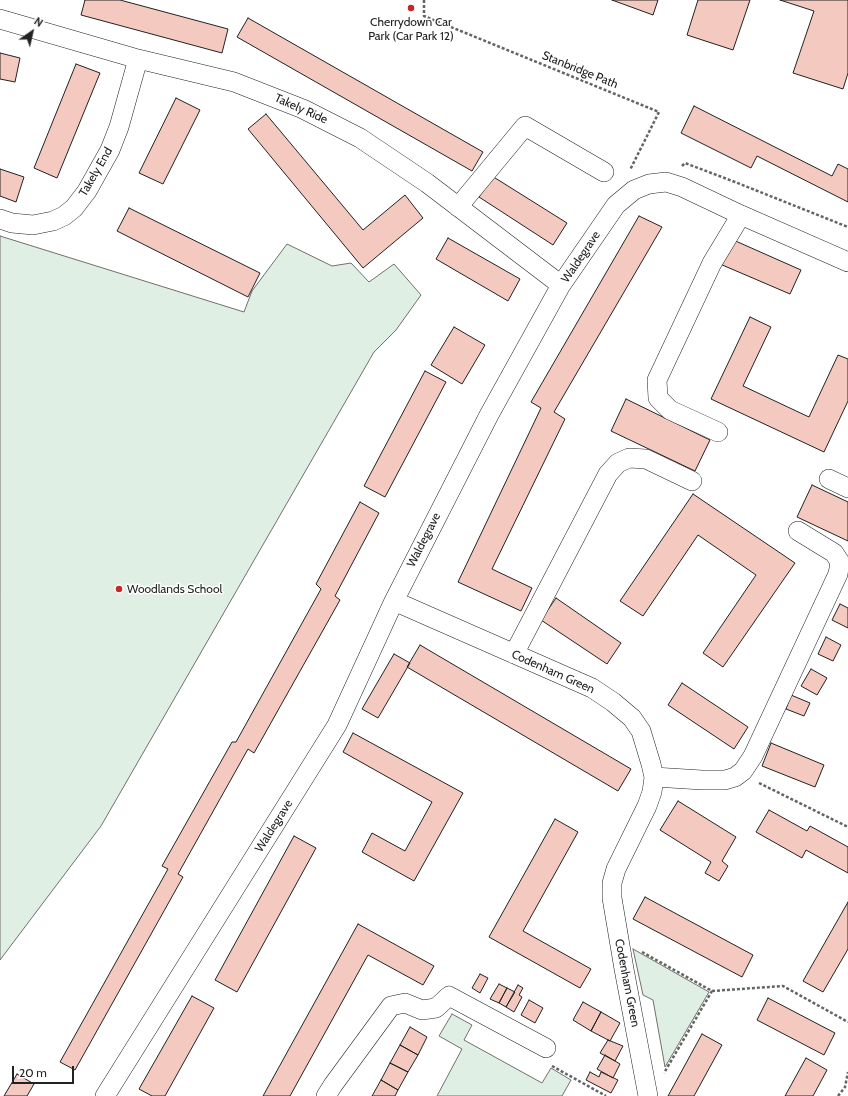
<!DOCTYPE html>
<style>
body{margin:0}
#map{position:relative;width:848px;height:1096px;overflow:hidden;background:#fff;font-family:Cabin,sans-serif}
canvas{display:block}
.north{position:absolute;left:12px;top:12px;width:40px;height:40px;-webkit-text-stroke:3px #fff;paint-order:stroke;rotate:34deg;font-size:11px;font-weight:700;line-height:16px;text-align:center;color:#222}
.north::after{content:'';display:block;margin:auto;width:14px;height:18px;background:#222;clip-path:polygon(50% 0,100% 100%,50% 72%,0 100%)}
.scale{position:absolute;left:12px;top:1066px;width:62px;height:18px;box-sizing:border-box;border:2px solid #222;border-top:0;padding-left:5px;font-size:12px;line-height:14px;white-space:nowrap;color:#222;-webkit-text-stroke:3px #fff;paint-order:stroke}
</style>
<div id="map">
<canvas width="848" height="1096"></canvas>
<div class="north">N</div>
<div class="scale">20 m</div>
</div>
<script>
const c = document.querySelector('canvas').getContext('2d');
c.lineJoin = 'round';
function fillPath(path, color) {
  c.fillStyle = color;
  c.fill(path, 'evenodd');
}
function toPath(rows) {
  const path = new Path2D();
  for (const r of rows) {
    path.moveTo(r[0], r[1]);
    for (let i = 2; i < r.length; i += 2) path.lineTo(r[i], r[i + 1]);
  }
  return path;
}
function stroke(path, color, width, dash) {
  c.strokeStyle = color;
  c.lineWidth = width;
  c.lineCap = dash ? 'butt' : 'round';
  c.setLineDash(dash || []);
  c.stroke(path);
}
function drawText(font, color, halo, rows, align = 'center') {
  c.font = font + ' Cabin,sans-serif';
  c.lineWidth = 3;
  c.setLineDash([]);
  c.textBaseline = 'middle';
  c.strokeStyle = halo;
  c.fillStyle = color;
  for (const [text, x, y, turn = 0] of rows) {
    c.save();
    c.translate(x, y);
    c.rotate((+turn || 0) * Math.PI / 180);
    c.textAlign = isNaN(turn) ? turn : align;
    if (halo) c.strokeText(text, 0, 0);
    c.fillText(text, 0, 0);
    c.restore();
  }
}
const green = toPath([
 [0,236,244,312,252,291,287,244,332,266,351,263,369,282,394,264,421,295,396,330,374,352,101,826,0,960,0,236],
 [633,949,709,992,665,1067,653,1000,643,995,633,949],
 [452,1014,472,1025,464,1040,542,1083,551,1068,571,1080,562,1096,437,1096,462,1049,439,1036,452,1014]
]);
fillPath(green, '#e0efe3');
stroke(green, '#6f6f6f', 1);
const building = toPath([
 [85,0,120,0,228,29,222,53,81,15,85,0],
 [612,0,658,0,653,15,612,0],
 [698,0,750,0,733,50,687,35,698,0],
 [780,0,848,0,848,73,843,89,793,73,814,11,780,0],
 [248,18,483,152,472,171,237,37,248,18],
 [0,53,20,58,15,82,0,79,0,53],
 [76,64,100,73,57,178,34,168,76,64],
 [176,98,200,110,163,184,139,173,176,98],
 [694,106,832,176,838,164,848,169,848,202,757,156,751,168,681,133,694,106],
 [266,114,363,230,405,195,423,218,363,268,248,129,266,114],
 [0,169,24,177,16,202,0,196,0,169],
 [492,176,567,223,553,245,479,197,492,176],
 [129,208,260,273,248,297,117,231,129,208],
 [639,216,662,227,554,412,565,419,492,569,532,588,521,611,458,582,541,408,531,402,639,216],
 [448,238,520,279,508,301,436,259,448,238],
 [731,239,801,270,790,294,720,264,731,239],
 [750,317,771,327,743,386,809,417,838,355,848,359,848,401,824,452,711,399,750,317],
 [454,327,485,345,462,384,431,365,454,327],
 [425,371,446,382,385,497,364,486,425,371],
 [626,399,710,440,695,471,611,431,626,399],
 [812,485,848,502,848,541,797,517,812,485],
 [693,494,795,563,723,667,703,653,756,575,698,535,643,616,620,601,693,494],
 [360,502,379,513,335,596,340,600,254,753,248,749,178,874,183,877,75,1070,60,1062,168,869,162,866,232,742,236,742,321,589,316,584,360,502],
 [556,598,621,643,607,664,541,620,556,598],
 [840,604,848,608,848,628,832,620,840,604],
 [826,637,841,645,833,661,818,654,826,637],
 [420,645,631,769,618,791,407,667,420,645],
 [394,654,410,663,378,718,362,709,394,654],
 [811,669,827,678,817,695,801,686,811,669],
 [682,683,748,727,734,749,668,705,682,683],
 [791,695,810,703,804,716,786,709,791,695],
 [353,733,463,793,414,881,362,852,372,833,405,851,432,802,343,752,353,733],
 [771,743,824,765,815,787,762,766,771,743],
 [678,801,736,837,722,861,728,866,719,881,705,873,711,862,660,830,678,801],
 [769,810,807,831,810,826,848,847,848,873,806,850,802,858,756,832,769,810],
 [555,819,578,832,523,931,591,969,580,988,489,937,555,819],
 [294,836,316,848,237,992,215,980,294,836],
 [645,897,753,955,742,977,633,919,645,897],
 [848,902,848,949,823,992,803,981,848,902],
 [358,924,434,966,423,985,368,955,290,1096,263,1096,358,924],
 [480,974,488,978,480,993,472,988,480,974],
 [499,984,507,988,499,1003,490,999,499,984],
 [518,985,523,988,519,995,522,997,514,1012,506,1007,518,985],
 [507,988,515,992,506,1007,499,1003,507,988],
 [192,996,214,1008,165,1096,152,1096,139,1089,192,996],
 [768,998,835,1033,824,1055,757,1020,768,998],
 [529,1000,543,1008,535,1023,521,1015,529,1000],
 [583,1002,601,1012,591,1031,573,1020,583,1002],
 [601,1012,620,1023,610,1041,591,1031,601,1012],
 [410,1027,427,1037,418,1055,400,1045,410,1027],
 [702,1034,722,1045,694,1096,668,1096,702,1034],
 [608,1040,623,1046,615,1061,600,1053,608,1040],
 [400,1045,418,1055,408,1072,390,1063,400,1045],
 [605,1055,620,1064,613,1078,597,1069,605,1055],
 [806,1058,827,1070,813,1096,785,1096,806,1058],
 [390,1063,408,1072,398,1090,381,1080,390,1063],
 [590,1072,599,1077,601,1072,618,1080,611,1093,586,1080,590,1072],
 [17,1074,34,1084,27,1096,4,1096,17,1074],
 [381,1080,398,1090,395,1096,372,1096,381,1080]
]);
fillPath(building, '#f3c9c0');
stroke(building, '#222', 1);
const street = toPath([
 [0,19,138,59,234,82,303,109,360,138,427,183,561,285],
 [458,207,525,126,604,172],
 [0,219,12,223,33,225,53,221,64,216,74,208,87,191,110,150,119,127,138,59],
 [718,432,670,410,658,398,657,380,712,263,741,215],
 [829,479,848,488],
 [394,601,592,688,613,702,632,718,641,731,651,764,654,777,652,792,647,806,616,869,612,883,612,898,624,969,648,1096],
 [514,654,608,474,618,463,629,458,646,459,692,481],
 [654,777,702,780,725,780,735,777,743,771,753,756,838,574,840,562,834,553,798,531],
 [105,1096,337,725,394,601,489,415,561,285,616,205,634,190,649,184,666,182,682,187,741,215,848,262],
 [326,1096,333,1085,391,1006,405,1003,422,1010,436,1008,449,996,546,1048]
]);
stroke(street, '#222', 20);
stroke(toPath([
 [424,0,424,16,659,112,630,170],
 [682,166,685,163,735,182,848,227],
 [759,783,848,827],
 [642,952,712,991,664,1073],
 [712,991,783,986,848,1022],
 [552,1066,606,1096],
 [838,1096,845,1087,848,1072]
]), '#646464', 2.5, [3, 2]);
stroke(street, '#fff', 19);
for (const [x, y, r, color] of [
 [411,8,4,"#c62828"],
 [119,589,4,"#c62828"]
]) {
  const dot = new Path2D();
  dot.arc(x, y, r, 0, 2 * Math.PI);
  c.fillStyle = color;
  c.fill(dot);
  stroke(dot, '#fff', 1.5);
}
drawText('12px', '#222', '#fff', [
 ["Cherrydown Car",411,22],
 ["Park (Car Park 12)",411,36],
 ["Woodlands School",127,589,"left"]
]);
drawText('12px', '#222', '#fff', [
 ["Stanbridge Path",580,70,22],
 ["Takely Ride",301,109,24],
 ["Takely End",96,172,-60],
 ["Waldegrave",581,257,-56],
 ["Waldegrave",424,540,-63],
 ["Codenham Green",553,672,24],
 ["Waldegrave",274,826,-58],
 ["Codenham Green",627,983,79]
]);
</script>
